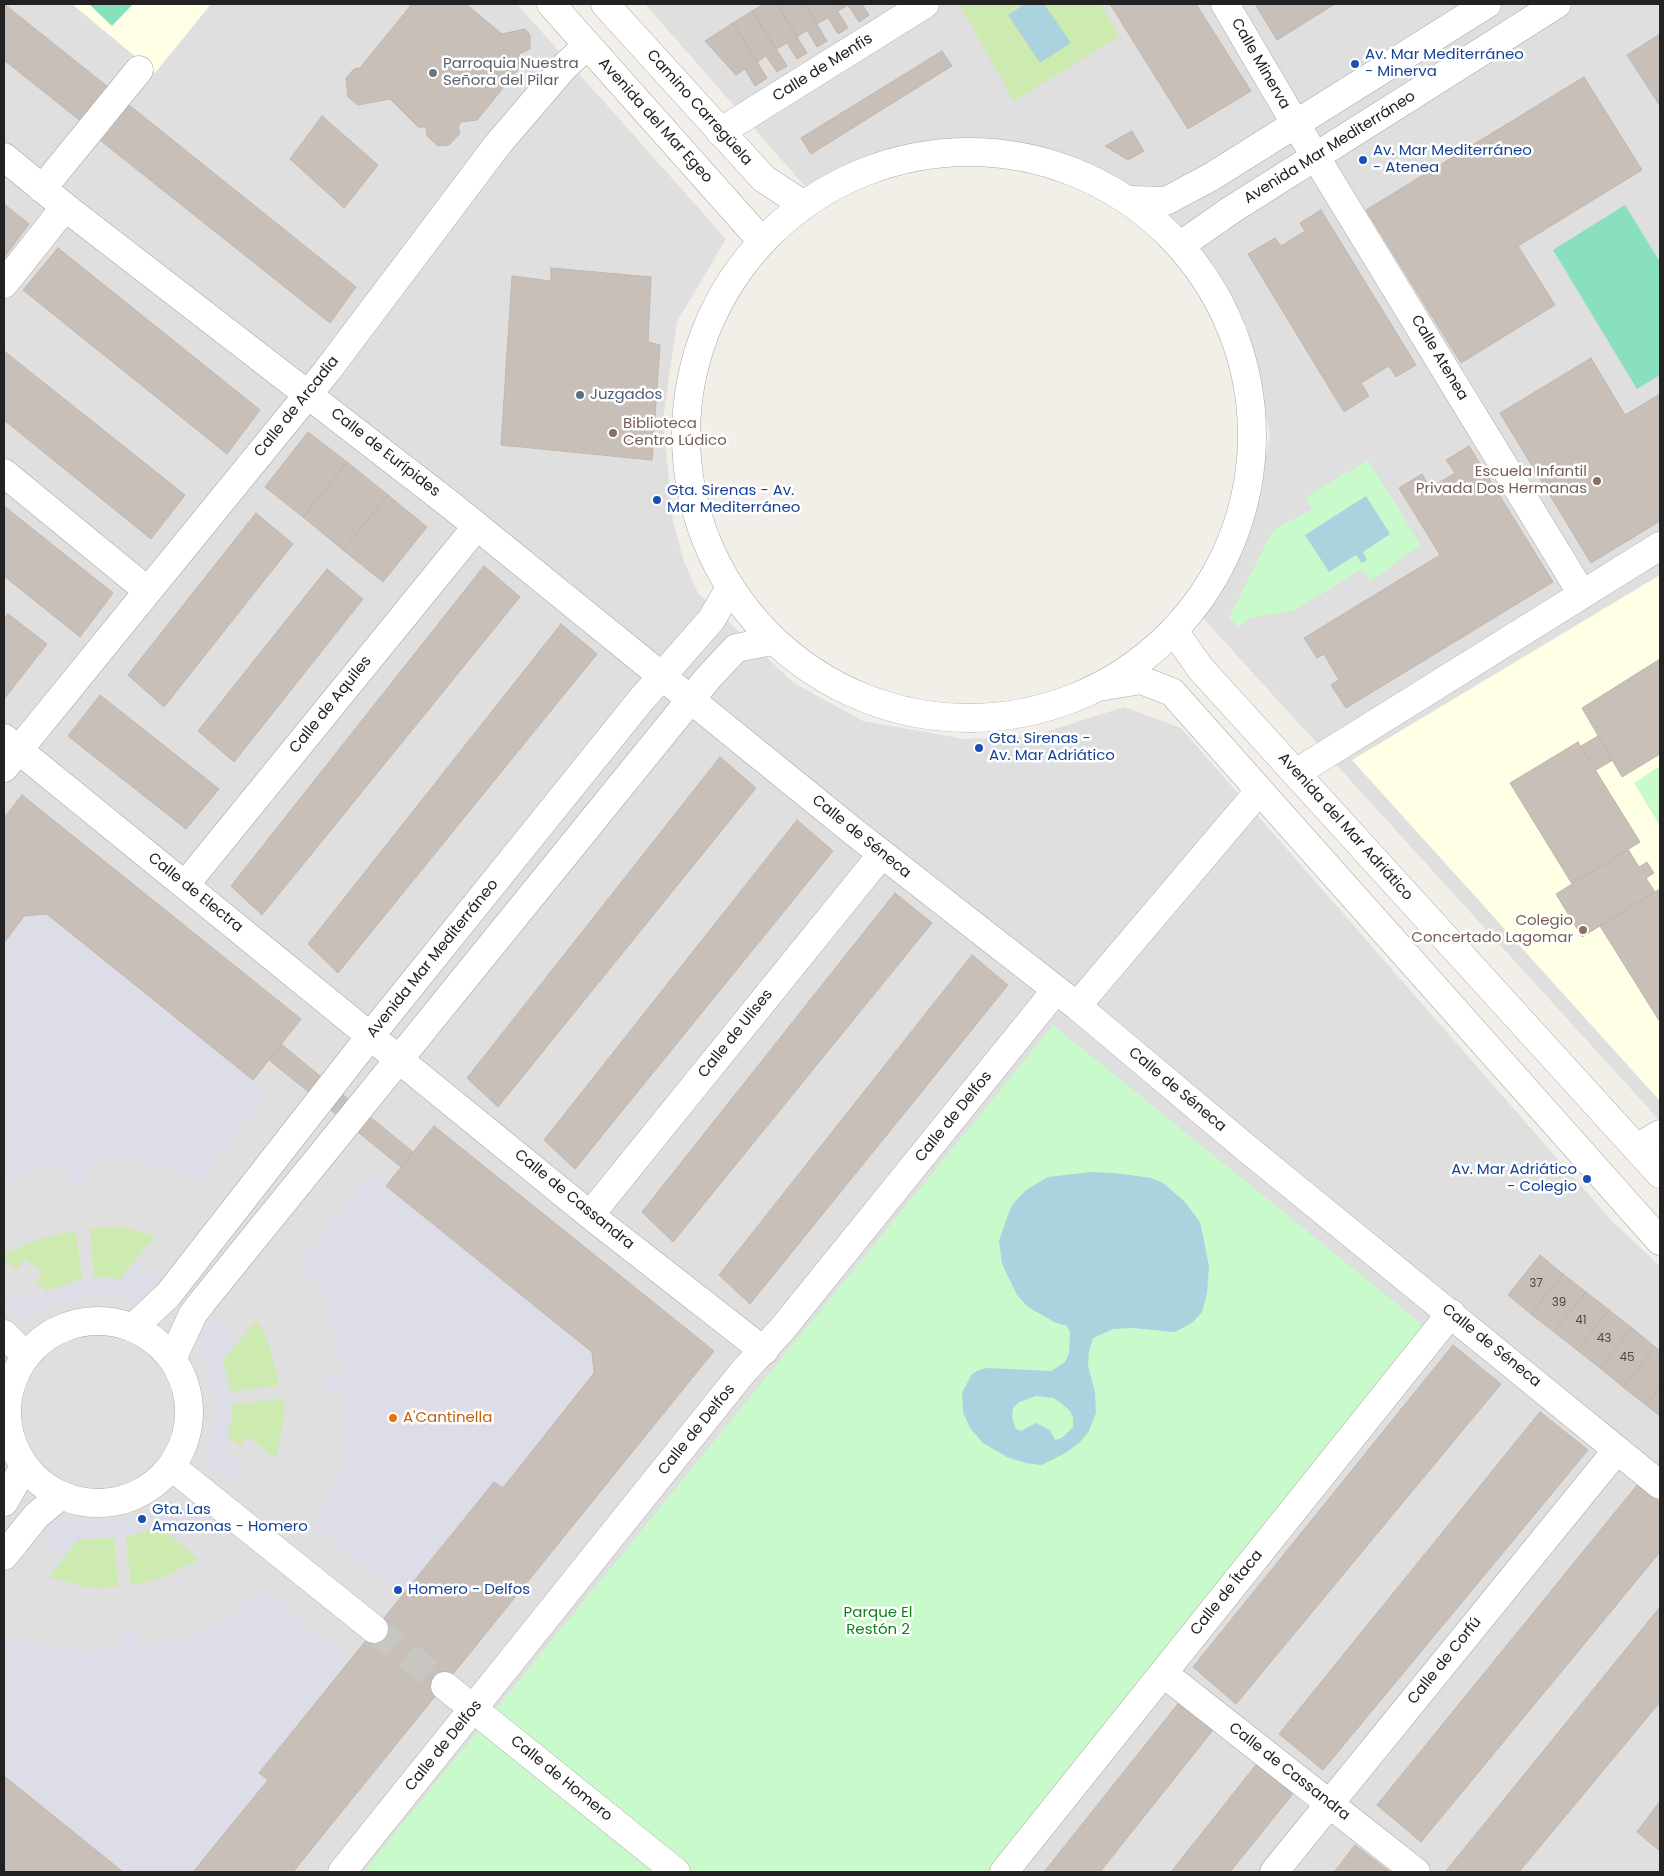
<!DOCTYPE html>
<meta charset="utf-8">
<style>
body{margin:0}
#map{position:relative;width:1664px;height:1876px;overflow:hidden;background:#f2efe9;font-family:Poppins,sans-serif}
canvas{display:block}
.frame{position:absolute;inset:0;border:5px solid #222;pointer-events:none}
</style>
<div id="map">
<canvas width="1664" height="1876"></canvas>
<div class="frame"></div>
</div>
<script>
const c = document.querySelector('canvas').getContext('2d');
c.lineJoin = 'round';
function fillPath(path, color) {
  c.fillStyle = color;
  c.fill(path, 'evenodd');
}
function toPath(rows) {
  const path = new Path2D();
  for (const r of rows) {
    if (r.length === 3) {
      path.moveTo(r[0] + r[2], r[1]);
      path.arc(r[0], r[1], r[2], 0, 2 * Math.PI);
      continue;
    }
    path.moveTo(r[0], r[1]);
    for (let i = 2; i < r.length; i += 2) path.lineTo(r[i], r[i + 1]);
  }
  return path;
}
function stroke(path, color, width, dash) {
  c.strokeStyle = color;
  c.lineWidth = width;
  c.lineCap = dash ? 'butt' : 'round';
  c.setLineDash(dash || []);
  c.stroke(path);
}
function drawText(font, color, halo, rows, align = 'center') {
  c.font = font + ' Poppins,sans-serif';
  c.lineWidth = 5;
  c.setLineDash([]);
  c.textBaseline = 'middle';
  c.strokeStyle = halo;
  c.fillStyle = color;
  for (const [text, x, y, turn = 0] of rows) {
    c.save();
    c.translate(x, y);
    c.rotate((+turn || 0) * Math.PI / 180);
    c.textAlign = isNaN(turn) ? turn : align;
    if (halo) c.strokeText(text, 0, 0);
    c.fillText(text, 0, 0);
    c.restore();
  }
}
fillPath(toPath([
 [4,4,517,4,726,239,677,322,663,419,673,521,683,559,698,593,794,683,863,721,964,739,1033,736,1124,707,1181,728,1612,1221,1660,1266,1660,1872,4,1872],
 [645,4,1660,4,1660,1121,1202,617,1243,546,1270,436,1247,326,1150,201,1033,148,962,138,877,155,809,191]
]), '#e0dfdf');
fillPath(toPath([
 [72,4,211,4,155,73],
 [1660,575,1660,1101,1352,760]
]), '#ffffe5');
fillPath(toPath([
 [959,4,1100,4,1120,36,1014,101],
 [112,1226,140,1231,155,1236,120,1279,94,1278,90,1229],
 [76,1231,82,1280,47,1292,36,1282,43,1272,25,1259,17,1270,4,1259,4,1256,10,1251,43,1238],
 [256,1321,262,1328,269,1344,279,1385,231,1392,223,1360],
 [283,1398,284,1405,283,1425,276,1459,247,1436,240,1446,228,1437,231,1405],
 [159,1526,199,1559,159,1579,131,1585,126,1537],
 [114,1538,118,1586,102,1588,85,1587,49,1577,78,1539]
]), '#cdebb0');
fillPath(toPath([
 [1368,460,1421,545,1370,581,1361,569,1296,610,1250,618,1239,627,1229,618,1273,530,1312,509,1306,497],
 [1660,766,1660,826,1634,783],
 [1053,1025,1424,1326,986,1872,363,1872]
]), '#c8facc');
fillPath(toPath([
 [89,4,133,4,112,26],
 [1625,205,1660,262,1660,375,1637,389,1553,250]
]), '#88e0be');
fillPath(toPath([
 [47,914,269,1093,200,1182,168,1169,128,1160,87,1163,88,1185,69,1188,67,1164,20,1175,4,1181,4,943,24,916],
 [370,1173,592,1352,594,1373,503,1488,494,1482,401,1596,314,1527,338,1479,346,1427,344,1393,326,1395,322,1376,343,1373,328,1311,319,1290,300,1261],
 [137,1260,167,1280,144,1300,137,1301,106,1295,83,1296,58,1304,35,1316,24,1317,4,1306,4,1299,12,1289,29,1300,45,1292,78,1280,94,1278,120,1279],
 [213,1319,239,1340,223,1360,231,1392,232,1415,225,1452,241,1467,228,1484,212,1468,206,1456,212,1430,214,1399,207,1372,197,1346,200,1335],
 [170,1501,180,1503,202,1517,190,1531,174,1518,150,1529,126,1537,78,1539,65,1556,39,1534,54,1517,60,1514,84,1521,117,1520,146,1513],
 [264,1590,350,1659,259,1772,268,1780,193,1872,123,1872,4,1776,4,1635,21,1648,26,1640,42,1645,85,1651,119,1649,118,1630,138,1628,139,1646,167,1642,194,1635,236,1612]
]), '#dddde8');
fillPath(toPath([
 [1025,4,1044,4,1071,43,1040,63,1008,15],
 [1366,496,1390,534,1363,552,1367,560,1362,563,1356,555,1329,572,1305,535],
 [1091,1172,1115,1173,1151,1178,1163,1183,1184,1201,1200,1222,1203,1236,1209,1266,1207,1294,1202,1312,1193,1322,1175,1332,1133,1328,1113,1329,1093,1338,1089,1351,1088,1366,1095,1392,1096,1413,1089,1431,1079,1443,1064,1454,1041,1465,1026,1463,1007,1457,983,1443,970,1428,963,1412,962,1393,972,1374,979,1370,987,1368,1051,1371,1064,1363,1067,1358,1069,1353,1070,1332,1067,1326,1056,1323,1028,1307,1017,1295,1002,1264,999,1241,1009,1212,1013,1204,1026,1190,1048,1177],
 [1036,1396,1053,1398,1060,1402,1070,1411,1073,1418,1073,1427,1062,1438,1055,1440,1050,1430,1036,1423,1021,1431,1016,1429,1012,1418,1013,1408,1019,1402]
]), '#aad3df');
const building = toPath([
 [4,4,108,87,83,123,4,60,4,4],
 [412,4,466,4,502,34,525,29,530,35,530,49,519,54,521,66,477,120,461,122,458,127,460,133,449,145,438,146,427,136,426,127,418,127,390,99,358,105,348,97,346,78,354,69,360,68,412,4],
 [764,4,777,4,807,53,797,59,787,43,776,49,752,11,764,4],
 [777,4,805,4,827,41,817,47,807,30,797,37,777,4],
 [805,4,833,4,848,28,838,34,828,18,817,24,805,4],
 [833,4,862,4,869,15,859,22,848,5,838,11,833,4],
 [1110,4,1196,4,1251,91,1188,129,1110,4],
 [1255,4,1335,4,1277,40,1255,4],
 [752,11,787,66,777,72,766,56,757,62,733,23,752,11],
 [733,23,767,78,755,86,745,69,736,75,705,41,733,23],
 [1660,34,1660,106,1627,55,1660,34],
 [942,51,952,66,811,154,801,138,942,51],
 [1584,77,1642,170,1518,246,1555,305,1461,363,1366,210,1584,77],
 [129,105,356,287,330,323,101,141,129,105],
 [322,116,378,165,344,208,290,159,322,116],
 [1132,131,1144,151,1128,160,1105,146,1132,131],
 [4,204,29,224,4,258,4,204],
 [1321,210,1416,365,1396,377,1389,366,1361,383,1369,396,1344,412,1248,254,1275,238,1281,246,1305,231,1300,223,1321,210],
 [58,248,260,410,227,454,23,290,58,248],
 [551,268,651,277,648,342,660,345,652,460,501,445,512,276,551,281,551,268],
 [4,351,185,495,151,539,4,420,4,351],
 [1591,358,1625,415,1660,394,1660,521,1591,563,1500,413,1591,358],
 [308,432,347,462,303,517,265,487,308,432],
 [1469,446,1553,582,1346,708,1331,685,1339,680,1324,654,1317,658,1304,638,1440,555,1399,488,1422,474,1430,488,1455,473,1446,460,1469,446],
 [347,462,388,495,343,550,303,517,347,462],
 [388,495,427,527,383,582,343,550,388,495],
 [4,506,113,593,80,637,4,576,4,506],
 [256,513,293,544,164,707,128,675,256,513],
 [484,566,520,597,262,915,231,886,484,566],
 [327,569,363,599,234,762,198,731,327,569],
 [8,614,47,644,4,699,4,619,8,614],
 [561,624,597,654,338,973,308,944,561,624],
 [1660,659,1660,754,1622,777,1582,708,1660,659],
 [100,695,219,789,186,829,68,736,100,695],
 [1598,736,1613,760,1596,770,1581,746,1598,736],
 [1578,742,1640,842,1572,884,1510,783,1578,742],
 [720,757,756,788,498,1107,467,1078,720,757],
 [22,795,301,1019,253,1080,47,914,24,916,4,943,4,818,22,795],
 [797,820,833,851,575,1169,544,1140,797,820],
 [1628,849,1639,867,1647,862,1654,873,1646,878,1655,892,1582,937,1556,894,1628,849],
 [1660,889,1660,1022,1600,926,1660,889],
 [895,893,932,923,673,1242,642,1212,895,893],
 [972,955,1008,985,750,1304,719,1275,972,955],
 [281,1044,413,1152,401,1167,269,1060,281,1044],
 [434,1126,714,1351,293,1872,193,1872,268,1780,259,1773,494,1482,503,1488,594,1373,592,1352,386,1186,434,1126],
 [1540,1255,1563,1274,1531,1314,1508,1295,1540,1255],
 [1563,1274,1586,1292,1554,1332,1531,1314,1563,1274],
 [1586,1292,1609,1310,1577,1350,1554,1332,1586,1292],
 [1609,1310,1632,1328,1600,1368,1577,1350,1609,1310],
 [1632,1328,1655,1347,1623,1387,1600,1368,1632,1328],
 [1453,1345,1501,1384,1236,1704,1193,1667,1453,1345],
 [1655,1347,1660,1351,1660,1387,1646,1405,1623,1387,1655,1347],
 [1660,1387,1660,1416,1646,1405,1660,1387],
 [1540,1412,1588,1450,1323,1770,1279,1734,1540,1412],
 [1638,1484,1660,1502,1660,1552,1421,1842,1377,1805,1638,1484],
 [1660,1607,1660,1702,1519,1872,1447,1872,1446,1871,1660,1607],
 [1181,1700,1217,1725,1100,1872,1044,1872,1181,1700],
 [1259,1761,1296,1790,1230,1872,1171,1872,1259,1761],
 [4,1776,123,1872,4,1872,4,1776],
 [1660,1801,1660,1851,1637,1832,1660,1801],
 [1355,1845,1390,1872,1334,1872,1355,1845]
]);
fillPath(building, '#c7bfb8');
stroke(building, '#c4b6ab', 1);
stroke(toPath([
 [374,1629,445,1686]
]), '#c8c6c1', 28, [28, 14]);
const minor = toPath([
 [551,4,760,239],
 [605,4,764,179,801,203],
 [1225,4,1295,123,1582,594],
 [720,132,925,4],
 [969,435,283],
 [4,157,65,207,452,506,854,832,1077,1006,1245,1147,1660,1485],
 [42,189,139,70],
 [1131,200,1166,201,1211,177,1487,4],
 [1181,245,1231,210,1557,4],
 [4,284,65,207],
 [4,473,148,591],
 [1175,632,1200,668,1660,1174],
 [1105,686,1141,680,1172,692,1660,1241],
 [4,738,590,1215,764,1351],
 [4,768,327,371,498,144,564,67,578,54,589,47],
 [1296,773,1660,546],
 [185,885,477,526],
 [1077,1006,1259,791],
 [1637,1148,1660,1134],
 [590,1215,882,854],
 [98,1412,91],
 [134,1327,168,1295,371,1035,640,701,711,620,729,590],
 [4,1334,25,1355],
 [173,1357,193,1314,203,1301,708,678,736,648,772,641],
 [172,1467,374,1629],
 [4,1502,24,1467],
 [4,1556,36,1516,60,1496],
 [1163,1673,1416,1872],
 [445,1686,676,1872],
 [342,1872,742,1373,783,1328,1056,990],
 [1004,1872,1451,1313],
 [1274,1872,1617,1450]
]);
stroke(minor, '#a9a9a9', 29);
stroke(minor, '#fff', 28);
for (const [x, y, r, color] of [
 [1355,64,5,"#1a4fb4"],
 [433,73,5,"#6b7280"],
 [1363,160,5,"#1a4fb4"],
 [580,395,5,"#5c6f8a"],
 [613,433,5,"#8d6e63"],
 [1597,481,5,"#8d6e63"],
 [657,500,5,"#1a4fb4"],
 [979,748,5,"#1a4fb4"],
 [1583,930,5,"#8d6e63"],
 [1587,1179,5,"#1a4fb4"],
 [393,1418,5,"#e8710a"],
 [142,1519,5,"#1a4fb4"],
 [398,1590,5,"#1a4fb4"]
]) {
  const dot = new Path2D();
  dot.arc(x, y, r, 0, 2 * Math.PI);
  c.fillStyle = color;
  c.fill(dot);
  stroke(dot, '#fff', 2);
}
drawText('12px', '#4b4948', null, [
 ["37",1536,1284],
 ["39",1559,1303],
 ["41",1581,1321],
 ["43",1604,1339],
 ["45",1627,1358]
]);
drawText('15px', '#164399', '#fff', [
 ["Av. Mar Mediterráneo",1365,55],
 ["- Minerva",1365,72],
 ["Av. Mar Mediterráneo",1373,151],
 ["- Atenea",1373,168],
 ["Gta. Sirenas - Av.",667,491],
 ["Mar Mediterráneo",667,508],
 ["Gta. Sirenas -",989,739],
 ["Av. Mar Adriático",989,756],
 ["Av. Mar Adriático",1577,1170,"right"],
 ["- Colegio",1577,1187,"right"],
 ["Gta. Las",152,1510],
 ["Amazonas - Homero",152,1527],
 ["Homero - Delfos",408,1590]
], 'left');
drawText('15px', '#5b616d', '#fff', [
 ["Parroquia Nuestra",443,64],
 ["Señora del Pilar",443,81]
], 'left');
drawText('15px', '#222', '#fff', [
 ["Calle Minerva",1260,64,60],
 ["Calle de Menfis",823,68,-32],
 ["Camino Carregüela",699,108,48],
 ["Avenida del Mar Egeo",655,121,48],
 ["Avenida Mar Mediterráneo",1330,148,-32],
 ["Calle Atenea",1439,358,59],
 ["Calle de Arcadia",297,407,-51],
 ["Calle de Eurípides",385,453,38],
 ["Calle de Aquiles",331,705,-51],
 ["Avenida del Mar Adriático",1345,827,48],
 ["Calle de Séneca",861,837,39],
 ["Calle de Electra",195,893,39],
 ["Avenida Mar Mediterráneo",433,959,-51],
 ["Calle de Ulises",736,1034,-51],
 ["Calle de Séneca",1177,1090,40],
 ["Calle de Delfos",954,1117,-51],
 ["Calle de Cassandra",574,1200,39],
 ["Calle de Séneca",1491,1346,39],
 ["Calle de Delfos",697,1430,-51],
 ["Calle de Ítaca",1227,1593,-51],
 ["Calle de Corfú",1445,1661,-51],
 ["Calle de Delfos",444,1746,-51],
 ["Calle de Cassandra",1289,1772,38],
 ["Calle de Homero",561,1779,39]
]);
drawText('15px', '#4e5e75', '#fff', [
 ["Juzgados",590,395]
], 'left');
drawText('15px', '#785e54', '#fff', [
 ["Biblioteca",623,424,"left"],
 ["Centro Lúdico",623,441,"left"],
 ["Escuela Infantil",1587,472],
 ["Privada Dos Hermanas",1587,489],
 ["Colegio",1573,921],
 ["Concertado Lagomar",1573,938]
], 'right');
drawText('15px', '#c56008', '#fff', [
 ["A'Cantinella",403,1418]
], 'left');
drawText('15px', '#0c8416', '#fff', [
 ["Parque El",878,1613],
 ["Restón 2",878,1630]
]);
</script>
